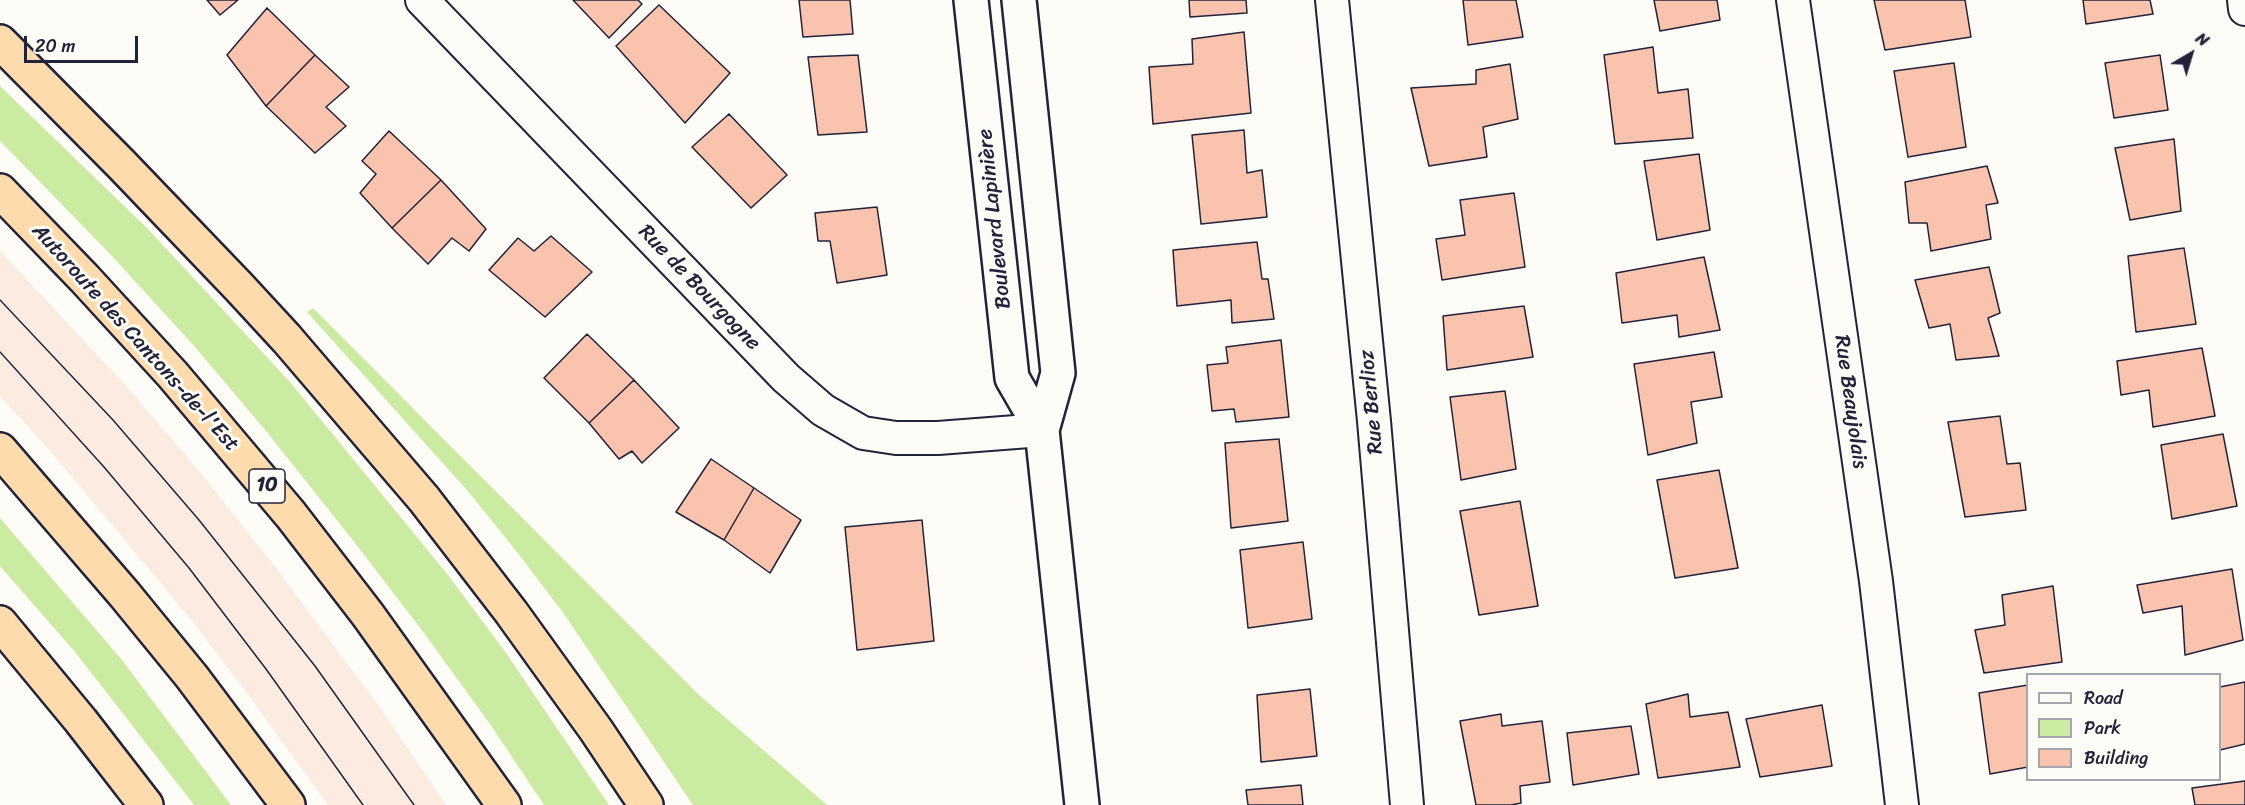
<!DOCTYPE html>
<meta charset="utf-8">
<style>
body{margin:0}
#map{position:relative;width:2245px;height:805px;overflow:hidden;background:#fdfcf7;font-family:Sriracha,sans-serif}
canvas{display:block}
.legend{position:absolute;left:2026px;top:673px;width:195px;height:108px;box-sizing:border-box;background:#fdfcf7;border:2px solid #a5a5ac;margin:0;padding:8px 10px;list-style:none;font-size:18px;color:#22223b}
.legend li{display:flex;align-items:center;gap:12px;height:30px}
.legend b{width:30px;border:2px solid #a5a5ac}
.north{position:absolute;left:2161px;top:24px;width:60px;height:60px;-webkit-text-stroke:4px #fdfcf7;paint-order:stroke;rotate:38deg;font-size:16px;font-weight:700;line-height:24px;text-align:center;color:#22223b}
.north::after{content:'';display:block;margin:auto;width:21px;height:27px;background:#22223b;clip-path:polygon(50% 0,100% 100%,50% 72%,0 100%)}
.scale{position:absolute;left:24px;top:36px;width:114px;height:27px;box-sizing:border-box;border:3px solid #22223b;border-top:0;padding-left:8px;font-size:18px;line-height:21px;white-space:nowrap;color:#22223b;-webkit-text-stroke:4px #fdfcf7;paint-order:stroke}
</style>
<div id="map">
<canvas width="2245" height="805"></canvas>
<ul class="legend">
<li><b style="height:8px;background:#fdfcf7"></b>Road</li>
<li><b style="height:16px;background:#cceba2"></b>Park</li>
<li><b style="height:16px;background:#fac3ae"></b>Building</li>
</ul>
<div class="north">N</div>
<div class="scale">20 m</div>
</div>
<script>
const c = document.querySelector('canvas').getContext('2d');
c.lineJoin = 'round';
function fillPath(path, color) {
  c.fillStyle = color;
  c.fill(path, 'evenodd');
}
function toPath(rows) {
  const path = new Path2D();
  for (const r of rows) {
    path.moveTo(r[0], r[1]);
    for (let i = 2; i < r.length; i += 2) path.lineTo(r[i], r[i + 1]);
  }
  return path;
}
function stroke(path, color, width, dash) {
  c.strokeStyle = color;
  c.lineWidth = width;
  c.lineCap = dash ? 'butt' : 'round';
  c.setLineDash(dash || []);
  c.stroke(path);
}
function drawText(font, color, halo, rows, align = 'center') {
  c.font = font + ' Sriracha,sans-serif';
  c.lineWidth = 6;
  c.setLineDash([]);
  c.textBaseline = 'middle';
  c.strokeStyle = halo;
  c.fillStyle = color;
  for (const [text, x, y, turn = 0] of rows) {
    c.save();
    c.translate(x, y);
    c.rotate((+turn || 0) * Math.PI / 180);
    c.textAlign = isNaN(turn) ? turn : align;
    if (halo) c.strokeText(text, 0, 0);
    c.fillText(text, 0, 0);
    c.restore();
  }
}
fillPath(toPath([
 [0,251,127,387,199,471,275,567,381,709,446,805,328,805,247,693,193,622,52,453,0,396]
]), '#fcebe1');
fillPath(toPath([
 [0,86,147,228,290,382,448,575,506,653,609,805,544,805,490,724,421,629,348,534,266,431,195,347,111,255,0,141],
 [313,308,698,694,827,805,693,805,564,614,517,552,466,489,307,312],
 [0,518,122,660,231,805,194,805,75,652,0,566]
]), '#cceba2');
const building = toPath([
 [207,0,238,0,220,15,207,0],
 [573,0,638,0,642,4,609,38,573,0],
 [799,0,850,0,853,34,803,37,799,0],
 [1189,0,1246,0,1247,13,1190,17,1189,0],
 [1463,0,1516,0,1523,37,1468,45,1463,0],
 [1654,0,1717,0,1720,20,1660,31,1654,0],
 [1874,0,1965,0,1971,37,1885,50,1874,0],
 [2083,0,2150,0,2153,14,2086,24,2083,0],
 [659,5,730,73,685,123,616,46,659,5],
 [267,8,315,55,266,106,227,55,267,8],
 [1244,32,1251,113,1153,124,1149,67,1193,64,1192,39,1244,32],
 [1653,47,1658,93,1688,89,1693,138,1615,144,1604,55,1653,47],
 [315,55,349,87,326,107,346,126,315,153,266,106,315,55],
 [858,55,867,132,818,135,808,57,858,55],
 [2160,55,2168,110,2114,118,2105,63,2160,55],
 [1954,63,1966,147,1908,157,1894,71,1954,63],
 [1510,64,1518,119,1483,127,1487,157,1429,166,1411,88,1476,84,1476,70,1510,64],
 [729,114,787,175,751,208,692,147,729,114],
 [1244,130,1247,173,1262,170,1267,217,1201,224,1192,135,1244,130],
 [389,131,441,180,392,228,360,193,376,174,362,161,389,131],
 [2174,139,2181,211,2130,220,2115,148,2174,139],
 [1699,154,1710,230,1657,240,1644,161,1699,154],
 [1987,166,1998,203,1986,205,1991,239,1931,251,1927,223,1909,223,1905,182,1987,166],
 [441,180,486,229,469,251,452,238,428,264,392,228,441,180],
 [1514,193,1525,267,1442,280,1436,239,1465,235,1460,200,1514,193],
 [877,207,887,275,837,283,830,241,818,241,815,213,877,207],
 [551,236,592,272,545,317,489,270,518,238,534,251,551,236],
 [1257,242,1262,279,1268,279,1274,319,1232,323,1231,300,1177,306,1173,250,1257,242],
 [2184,248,2196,324,2136,332,2128,256,2184,248],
 [1704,257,1720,330,1679,337,1677,315,1622,323,1616,273,1704,257],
 [1989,267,2000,313,1988,318,1999,356,1956,360,1950,324,1929,328,1915,280,1989,267],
 [1524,306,1533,357,1447,370,1443,316,1524,306],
 [587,334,634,380,589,423,544,378,587,334],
 [1281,340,1289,417,1236,422,1234,409,1212,411,1207,365,1228,363,1226,347,1281,340],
 [2202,348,2215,416,2153,427,2149,390,2121,395,2117,361,2202,348],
 [1714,352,1722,397,1691,402,1697,443,1648,455,1634,364,1714,352],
 [634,380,679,428,642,463,632,451,619,459,589,423,634,380],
 [1505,391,1516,469,1461,480,1450,397,1505,391],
 [2000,416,2007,464,2020,463,2026,510,1965,517,1948,422,2000,416],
 [2223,434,2237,506,2172,519,2161,445,2223,434],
 [1279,439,1288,521,1231,528,1225,443,1279,439],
 [711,459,754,488,724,540,676,512,711,459],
 [1719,470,1738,568,1675,578,1657,480,1719,470],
 [754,488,801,520,770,573,724,540,754,488],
 [1520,501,1538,606,1479,615,1460,511,1520,501],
 [922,520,934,641,857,650,845,527,922,520],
 [1303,542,1312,619,1248,628,1240,550,1303,542],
 [2232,569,2243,640,2185,655,2182,606,2143,613,2137,585,2232,569],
 [2053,586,2062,662,1984,673,1975,630,2005,625,2002,595,2053,586],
 [2245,682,2245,744,2220,750,2220,687,2245,682],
 [2028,685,2028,767,1990,774,1979,693,2028,685],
 [1310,689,1317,756,1261,762,1257,695,1310,689],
 [1688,694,1690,717,1728,712,1740,767,1658,778,1646,704,1688,694],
 [1822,705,1832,766,1760,777,1746,719,1822,705],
 [1501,714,1502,726,1542,721,1550,782,1520,786,1521,803,1511,805,1476,805,1460,721,1501,714],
 [1631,726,1639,774,1573,785,1567,733,1631,726],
 [2245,781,2245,805,2195,805,2192,788,2245,781],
 [1301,785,1303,805,1248,805,1246,790,1301,785]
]);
fillPath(building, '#fac3ae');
stroke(building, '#22223b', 1.5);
const street = toPath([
 [422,0,786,378,823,410,863,433,896,438,938,438,1042,430],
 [1332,0,1374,421,1407,805],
 [1793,0,1876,581,1902,805],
 [2244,0,2245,9]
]);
const secondary = toPath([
 [971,0,1012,378,1042,430],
 [1019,0,1058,373,1042,430,1082,805]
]);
const highway = toPath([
 [0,42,122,165,239,287,287,339,424,499,511,612,596,730,646,805],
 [0,191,85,279,173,375,291,515,368,615,504,805],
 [0,450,125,595,192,677,288,805],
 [0,623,81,721,146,805]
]);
stroke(street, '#22223b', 36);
stroke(secondary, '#22223b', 38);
stroke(highway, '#22223b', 38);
stroke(street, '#fdfcf7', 32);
stroke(secondary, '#fdfcf7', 33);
stroke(highway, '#fedbac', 33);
stroke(toPath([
 [0,300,113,420,199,520,315,666,414,805],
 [0,352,104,467,189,568,266,669,363,805]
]), '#22223b', 1.5);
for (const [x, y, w] of [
 [267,486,36]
]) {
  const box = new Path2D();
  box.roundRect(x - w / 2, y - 17, w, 34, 4.5);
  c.fillStyle = '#fdfcf7';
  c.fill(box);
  stroke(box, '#22223b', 1.5);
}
drawText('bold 20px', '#22223b', null, [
 ["10",267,486]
]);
drawText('21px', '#22223b', '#fdfcf7', [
 ["Boulevard Lapinière",995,219,-96],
 ["Rue de Bourgogne",699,288,46],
 ["Autoroute des Cantons-de-l'Est",135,338,48],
 ["Rue Berlioz",1372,402,-95],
 ["Rue Beaujolais",1850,402,82]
]);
</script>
